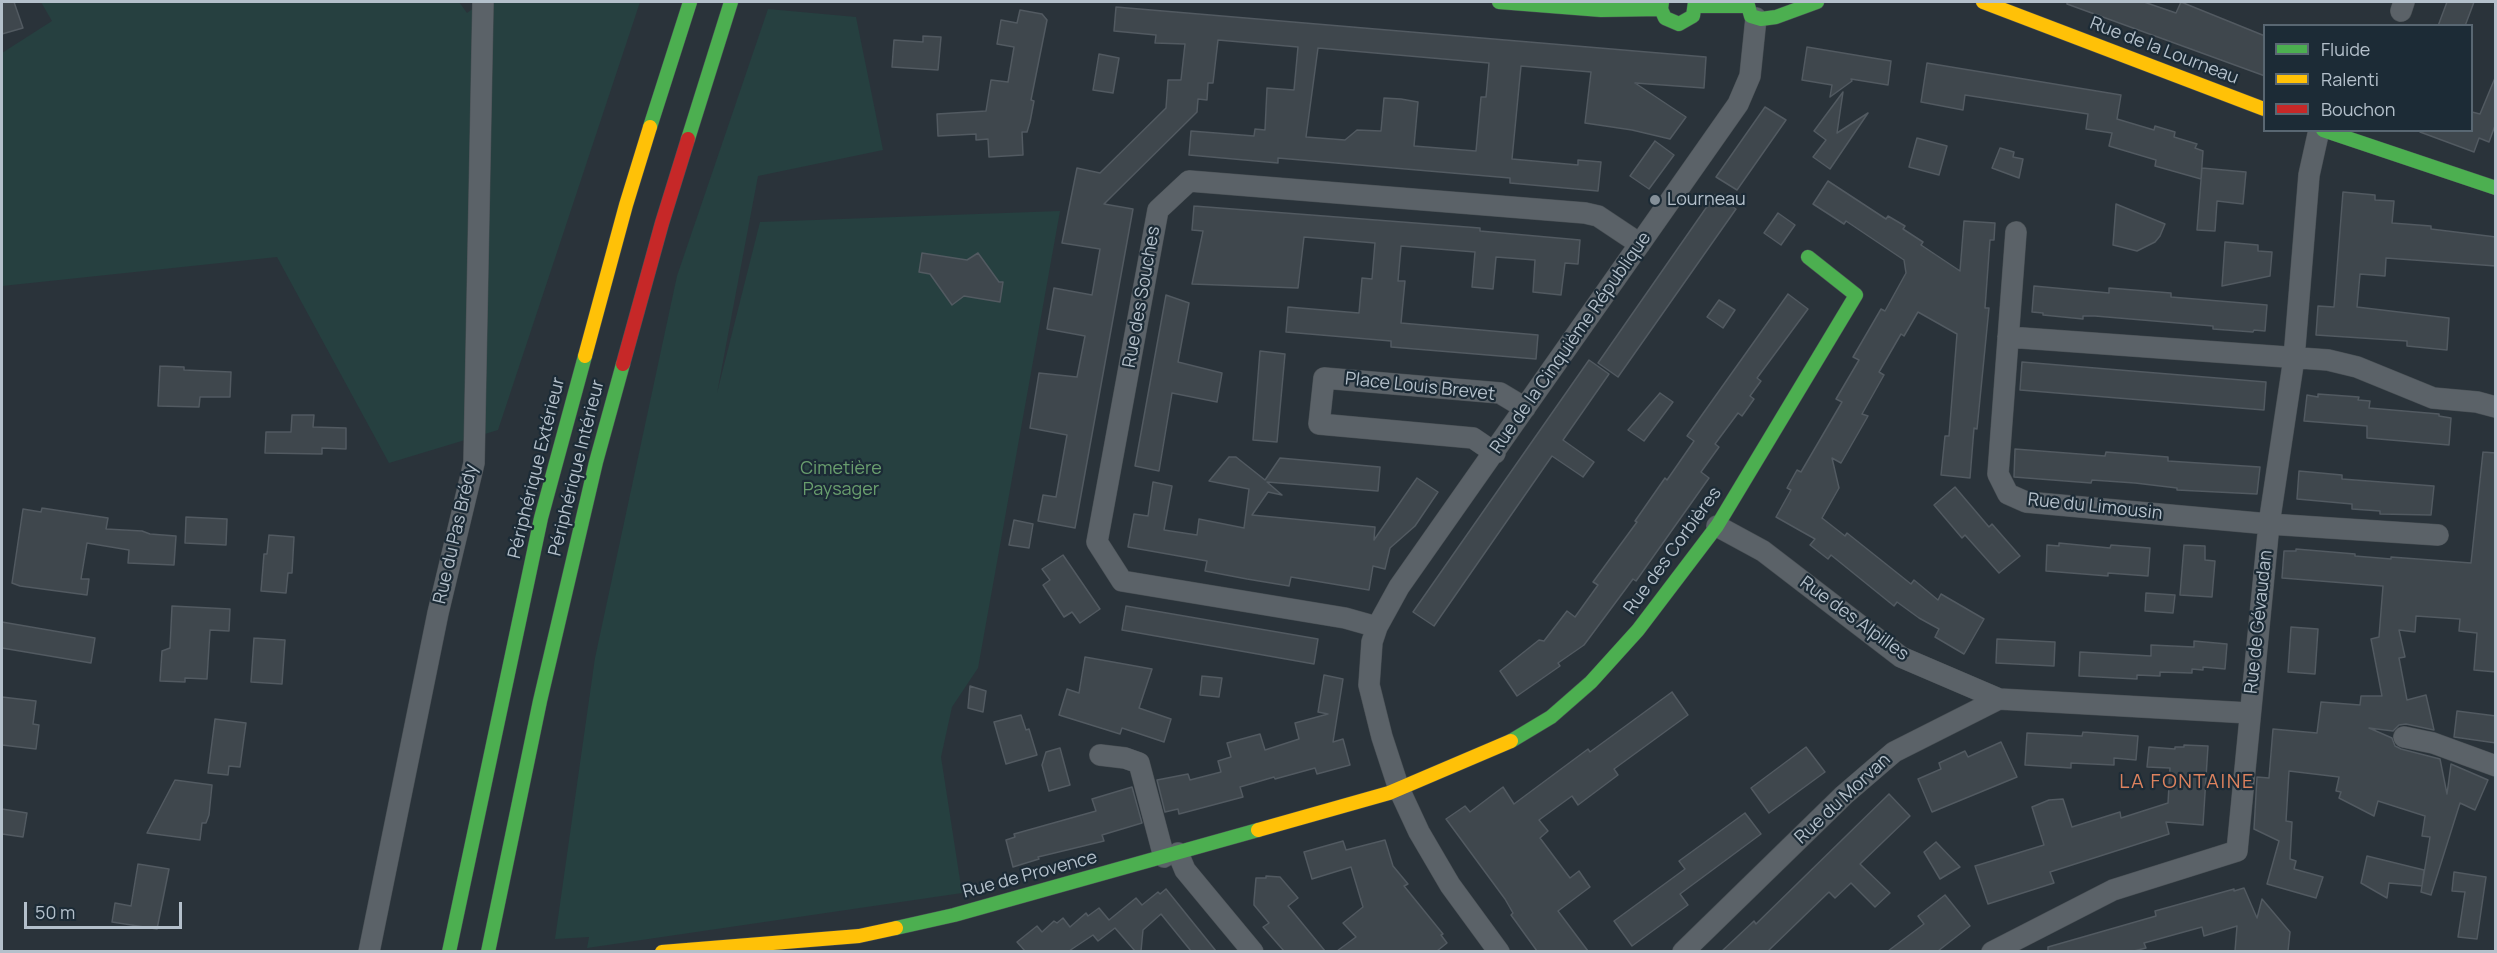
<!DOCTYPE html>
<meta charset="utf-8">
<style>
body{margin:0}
#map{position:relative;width:2497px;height:953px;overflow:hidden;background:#2a333a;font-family:Manrope,sans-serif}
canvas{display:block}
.frame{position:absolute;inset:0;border:3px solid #b4c0cb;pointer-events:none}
.legend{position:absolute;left:2263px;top:24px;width:210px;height:108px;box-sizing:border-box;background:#1c2b36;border:2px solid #596772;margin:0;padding:8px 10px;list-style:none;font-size:18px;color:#b4c0cb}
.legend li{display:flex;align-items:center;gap:12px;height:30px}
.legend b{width:30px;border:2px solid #596772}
.scale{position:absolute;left:24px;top:902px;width:158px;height:27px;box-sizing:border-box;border:3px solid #b4c0cb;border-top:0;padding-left:8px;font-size:18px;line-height:21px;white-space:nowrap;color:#b4c0cb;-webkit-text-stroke:4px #1c2b36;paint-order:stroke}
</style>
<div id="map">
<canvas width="2497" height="953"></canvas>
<div class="frame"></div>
<ul class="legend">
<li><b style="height:8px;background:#4caf50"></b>Fluide</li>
<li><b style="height:8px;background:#ffc107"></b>Ralenti</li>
<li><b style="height:8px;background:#c62828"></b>Bouchon</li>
</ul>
<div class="scale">50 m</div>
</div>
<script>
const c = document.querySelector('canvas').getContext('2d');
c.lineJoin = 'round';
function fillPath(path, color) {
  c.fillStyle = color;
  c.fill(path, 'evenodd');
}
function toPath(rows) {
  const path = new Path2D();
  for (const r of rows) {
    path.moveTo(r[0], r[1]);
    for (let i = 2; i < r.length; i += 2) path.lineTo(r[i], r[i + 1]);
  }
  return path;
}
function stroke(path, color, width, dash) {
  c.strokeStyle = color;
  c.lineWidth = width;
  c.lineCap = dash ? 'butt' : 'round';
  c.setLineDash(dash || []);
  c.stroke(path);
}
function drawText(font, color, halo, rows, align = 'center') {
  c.font = font + ' Manrope,sans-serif';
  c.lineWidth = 4.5;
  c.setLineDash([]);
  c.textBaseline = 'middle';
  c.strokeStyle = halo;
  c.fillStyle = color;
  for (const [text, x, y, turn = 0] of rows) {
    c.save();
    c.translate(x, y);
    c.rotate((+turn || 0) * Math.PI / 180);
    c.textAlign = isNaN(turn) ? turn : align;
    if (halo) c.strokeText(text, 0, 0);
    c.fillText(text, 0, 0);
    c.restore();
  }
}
fillPath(toPath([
 [41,2,459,2,467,13,482,2,640,2,498,430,389,463,277,257,2,286,2,53,52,21],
 [768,9,856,17,883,150,758,176,717,393,760,222,1060,211,978,668,952,707,941,757,962,893,587,948,589,937,555,939,595,658,677,276]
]), '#264040');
const building = toPath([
 [2,2,14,2,23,28,2,34,2,2],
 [2067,2,2144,2,2176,13,2181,2,2265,36,2265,76,2067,4,2067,2],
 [2447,2,2474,2,2465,26,2438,26,2447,2],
 [1116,7,1706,57,1704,88,1635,83,1686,117,1670,139,1632,130,1585,123,1591,72,1521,66,1512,159,1578,165,1578,160,1601,162,1598,191,1510,183,1510,178,1278,158,1278,163,1189,155,1191,131,1254,136,1255,129,1265,130,1267,88,1294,90,1298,47,1218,40,1213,83,1208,83,1207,100,1198,99,1197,112,1104,204,1133,209,1075,528,1038,521,1043,495,1056,497,1067,435,1030,428,1039,373,1077,377,1085,336,1047,329,1054,288,1092,295,1100,249,1062,243,1077,168,1100,173,1166,108,1168,80,1181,80,1185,44,1155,43,1156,35,1114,31,1116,7],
 [1318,48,1489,63,1486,97,1481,97,1476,151,1414,146,1418,102,1401,99,1384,98,1381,131,1357,130,1345,140,1306,137,1318,48],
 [1020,10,1042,14,1047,20,1031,100,1034,101,1030,122,1027,132,1022,132,1023,155,989,157,988,139,976,140,976,134,938,136,937,114,986,111,991,80,1008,82,1014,47,997,44,1001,20,1017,23,1020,10],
 [923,36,941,37,938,70,892,67,894,40,923,42,923,36],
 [1807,47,1891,61,1888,85,1851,79,1852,81,1830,97,1832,85,1802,80,1807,47],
 [1099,54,1119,58,1113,93,1093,90,1099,54],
 [1927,63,2121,95,2117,119,2154,130,2155,126,2175,132,2174,137,2197,144,2195,148,2203,151,2201,179,2155,166,2156,160,2109,146,2112,133,2086,129,2088,114,1965,95,1963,110,1921,102,1927,63],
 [2495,78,2496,123,2489,142,2479,138,2474,152,2420,132,2420,130,2472,130,2472,112,2480,114,2495,78],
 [1843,92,1837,133,1868,113,1830,169,1813,157,1826,140,1814,131,1843,92],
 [1765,107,1786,120,1737,190,1716,177,1765,107],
 [1917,138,1947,146,1939,175,1909,167,1917,138],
 [1655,141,1674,155,1649,189,1630,176,1655,141],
 [2000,148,2014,152,2013,157,2023,159,2019,178,1992,168,2000,148],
 [2202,168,2246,172,2243,204,2217,201,2215,231,2197,230,2202,168],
 [1828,181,1886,219,1888,216,1905,226,1903,229,1923,242,1921,245,1960,271,1964,221,1995,223,1994,240,1990,240,1985,308,1989,308,1977,429,1974,428,1970,478,1941,475,1945,436,1949,436,1957,334,1918,312,1904,336,1901,334,1879,372,1884,375,1862,414,1868,416,1841,463,1832,458,1839,488,1822,518,1845,536,1847,533,1911,584,1914,580,1938,600,1941,594,1984,619,1964,654,1935,637,1939,629,1919,618,1897,602,1894,606,1831,555,1828,559,1810,545,1815,539,1776,517,1791,490,1787,488,1797,470,1801,472,1842,402,1836,399,1859,360,1853,357,1881,309,1885,311,1906,273,1904,260,1846,221,1844,224,1813,204,1828,181],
 [2343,192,2375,195,2375,200,2394,201,2392,223,2431,226,2431,229,2496,237,2496,266,2386,258,2385,276,2360,274,2357,307,2449,318,2447,350,2407,346,2407,341,2316,335,2318,306,2334,307,2343,192],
 [1715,195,1736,209,1618,377,1598,363,1715,195],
 [2116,204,2165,224,2160,236,2155,242,2137,251,2113,245,2116,204],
 [1194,206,1480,228,1480,231,1580,240,1578,264,1565,263,1561,295,1533,292,1535,260,1496,257,1493,289,1472,287,1475,252,1401,246,1398,281,1405,281,1401,323,1538,335,1536,359,1391,347,1391,341,1286,332,1288,307,1359,313,1362,278,1372,279,1375,243,1304,237,1298,288,1192,284,1203,231,1192,230,1194,206],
 [1778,213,1795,225,1781,245,1764,233,1778,213],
 [2225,242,2258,245,2258,251,2272,252,2270,276,2222,286,2225,242],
 [922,253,967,260,978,253,999,282,1003,282,1000,302,964,296,952,305,930,274,919,272,922,253],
 [2034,286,2109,293,2109,288,2171,293,2171,297,2267,305,2265,331,2254,330,2253,332,2213,329,2213,326,2095,316,2083,316,2083,319,2043,315,2043,313,2032,312,2034,286],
 [1788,294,1808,309,1757,378,1761,381,1750,396,1754,399,1742,416,1738,413,1715,444,1719,447,1701,472,1709,478,1636,581,1633,579,1584,645,1558,663,1560,666,1517,696,1500,671,1539,640,1544,641,1567,611,1575,617,1598,585,1593,582,1637,522,1635,521,1665,478,1667,480,1694,441,1687,436,1788,294],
 [1166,295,1189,303,1178,362,1222,373,1217,402,1172,393,1159,471,1135,466,1166,295],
 [1719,300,1735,310,1723,328,1707,317,1719,300],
 [1260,351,1285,354,1277,442,1253,440,1260,351],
 [1589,360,1609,374,1563,440,1594,462,1583,477,1552,456,1434,626,1413,612,1589,360],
 [2022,362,2266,382,2264,410,2020,390,2022,362],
 [160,366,184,367,184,370,231,372,230,397,200,397,199,407,158,406,160,366],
 [1660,393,1673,402,1644,441,1628,430,1660,393],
 [2318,394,2359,397,2358,400,2370,401,2369,408,2439,414,2439,416,2451,418,2449,445,2367,438,2367,426,2304,421,2307,395,2318,397,2318,394],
 [292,415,314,415,313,427,346,428,346,449,322,448,322,454,265,453,266,432,291,432,292,415],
 [2015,449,2105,456,2106,452,2168,457,2168,461,2260,467,2257,494,2177,490,2177,488,2135,483,2092,480,2091,483,2014,477,2015,449],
 [2483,452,2496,453,2496,672,2474,670,2477,633,2459,631,2460,619,2416,616,2415,632,2399,630,2405,657,2399,658,2407,700,2426,695,2434,730,2406,724,2399,725,2393,731,2369,728,2392,738,2395,746,2401,749,2440,759,2447,794,2451,764,2488,780,2475,810,2460,803,2431,895,2421,892,2430,837,2422,836,2425,816,2378,801,2374,816,2339,798,2341,792,2336,791,2339,777,2289,771,2286,821,2292,822,2290,859,2296,861,2294,869,2323,877,2316,898,2267,884,2279,841,2254,829,2257,777,2269,778,2273,729,2317,733,2321,702,2360,705,2361,696,2382,696,2371,639,2379,637,2383,586,2282,578,2284,551,2296,551,2296,549,2355,554,2355,556,2391,559,2391,557,2471,563,2483,452],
 [1229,457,1236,457,1265,480,1280,458,1380,467,1378,491,1267,482,1282,495,1268,492,1252,515,1375,527,1374,540,1417,478,1438,492,1415,526,1390,548,1385,569,1373,566,1369,590,1291,577,1289,586,1247,579,1205,571,1207,561,1128,547,1134,514,1148,516,1153,482,1172,486,1164,530,1197,535,1199,519,1244,528,1249,489,1209,481,1229,457],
 [2299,471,2342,475,2342,479,2434,486,2431,515,2380,514,2380,511,2352,509,2352,504,2297,499,2299,471],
 [1955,487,1989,527,1992,524,2020,556,1999,573,1965,535,1962,538,1934,505,1955,487],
 [42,508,108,518,106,529,142,531,150,534,176,536,174,565,128,563,129,550,87,543,81,579,89,579,87,595,20,586,12,583,23,509,41,512,42,508],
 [186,517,227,519,226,545,185,543,186,517],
 [1014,520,1033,524,1029,548,1009,545,1014,520],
 [269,535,294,537,292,573,288,573,286,593,261,591,264,554,267,554,269,535],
 [2059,543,2110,548,2111,545,2150,548,2148,576,2108,573,2108,576,2046,571,2047,545,2059,546,2059,543],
 [2184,545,2205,546,2205,560,2215,561,2212,597,2180,595,2184,545],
 [1063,555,1100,609,1080,623,1072,612,1064,617,1043,585,1050,580,1042,569,1063,555],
 [2146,593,2175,595,2173,613,2145,611,2146,593],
 [172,606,230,609,229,631,210,630,207,679,185,678,185,682,160,681,162,651,170,648,172,606],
 [1126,606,1318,639,1314,664,1122,630,1126,606],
 [2,622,95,638,91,663,2,648,2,622],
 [2291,627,2318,629,2315,674,2288,672,2291,627],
 [254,638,285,640,282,684,251,682,254,638],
 [1997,639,2055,642,2054,666,1996,663,1997,639],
 [2194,641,2227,644,2225,669,2203,667,2203,670,2192,669,2192,673,2160,672,2160,676,2137,675,2137,679,2079,676,2080,652,2151,656,2151,645,2194,647,2194,641],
 [1085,657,1152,669,1139,708,1171,719,1164,742,1122,728,1120,734,1059,715,1067,689,1079,693,1085,657],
 [1324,675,1343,679,1333,742,1343,739,1350,765,1317,774,1315,768,1275,779,1274,777,1240,787,1243,797,1179,814,1178,809,1165,812,1157,780,1188,774,1190,780,1221,772,1218,761,1231,757,1227,743,1260,734,1265,750,1299,739,1295,723,1328,714,1318,712,1324,675],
 [1202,676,1222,678,1219,697,1200,695,1202,676],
 [970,686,986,691,983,712,968,708,970,686],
 [1672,692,1688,715,1614,769,1618,775,1578,805,1572,796,1539,820,1548,831,1540,838,1570,878,1579,871,1590,887,1558,911,1588,951,1537,951,1511,915,1513,913,1505,899,1446,819,1465,806,1470,812,1503,787,1514,804,1588,749,1590,752,1672,692],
 [2,697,36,701,33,724,39,725,36,749,2,745,2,697],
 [2457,711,2496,716,2496,743,2454,737,2457,711],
 [1021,715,1026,730,1029,729,1037,755,1006,764,994,722,1021,715],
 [215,719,246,723,240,767,229,766,228,775,208,773,215,719],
 [2083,732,2138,736,2136,760,2114,758,2114,765,2071,763,2071,768,2025,765,2027,733,2082,736,2083,732],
 [2001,742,2017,777,1932,812,1918,779,1941,769,1939,763,1965,751,1968,757,2001,742],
 [2184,745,2208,746,2203,825,2166,822,2169,834,2050,872,2054,883,1988,904,1975,866,2044,845,2032,807,2049,800,2063,799,2072,827,2120,812,2121,818,2168,803,2170,768,2147,767,2149,747,2175,749,2175,747,2184,747,2184,745],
 [1806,747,1825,772,1769,813,1751,788,1806,747],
 [1060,748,1070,785,1049,791,1042,765,1046,752,1060,748],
 [175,780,212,785,209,815,206,823,202,823,200,840,147,833,175,780],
 [1132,787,1142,823,1102,835,1104,841,1038,857,1039,859,1013,867,1006,840,1015,837,1014,834,1096,811,1092,799,1132,787],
 [1889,794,1910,816,1860,864,1890,893,1875,907,1851,883,1835,898,1829,892,1768,951,1722,951,1754,921,1756,924,1889,794],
 [2,809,27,813,23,837,2,834,2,809],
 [1745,813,1761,834,1680,894,1688,905,1632,946,1614,921,1685,869,1679,861,1745,813],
 [1385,840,1393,866,1408,884,1404,886,1443,934,1441,935,1447,943,1437,951,1337,951,1356,937,1343,923,1363,907,1351,867,1312,879,1304,852,1343,841,1346,850,1385,840],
 [1936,842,1960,867,1940,879,1924,852,1936,842],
 [2367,856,2424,870,2422,886,2389,883,2387,898,2361,883,2367,856],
 [138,864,169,869,157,929,112,922,115,903,131,906,138,864],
 [2454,872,2486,877,2477,939,2458,937,2465,892,2452,891,2454,872],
 [1266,876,1280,877,1298,898,1288,906,1325,951,1284,951,1263,927,1269,923,1254,905,1254,901,1256,878,1266,878,1266,876],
 [2244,888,2257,918,2262,899,2290,932,2288,951,2235,951,2237,926,2204,936,2202,927,2144,943,2146,948,2134,951,2048,951,2048,947,2156,916,2155,911,2234,889,2234,891,2244,888],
 [1166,889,1216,951,1191,951,1161,914,1143,930,1141,951,1135,951,1115,928,1098,941,1093,935,1069,951,1025,951,1017,942,1037,926,1042,932,1054,921,1057,923,1063,918,1070,927,1086,913,1088,916,1099,908,1109,920,1136,898,1142,905,1158,892,1160,894,1166,889],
 [1945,895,1970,926,1938,951,1888,951,1924,924,1918,916,1945,895]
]);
fillPath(building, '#3f474d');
stroke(building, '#525a61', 1.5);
const street = toPath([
 [2401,11,2404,2],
 [2016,232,1998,474,2008,494,2026,502,2269,524,2438,535],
 [2008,337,2328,360,2357,367,2433,398,2477,402,2496,407],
 [1495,453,1473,438,1319,424,1324,378,1500,393,1525,408],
 [1717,526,1763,551,1901,657,1999,699],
 [1377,627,1345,618,1122,581,1097,542,1158,210,1189,181,1585,213,1598,216,1640,244],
 [2404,737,2433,743,2496,766],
 [1100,755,1125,758,1139,763,1164,857],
 [1178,853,1185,870,1253,952],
 [369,952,438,613,474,463,483,2],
 [1499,952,1450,885,1419,832,1399,789,1382,737,1369,685,1372,642,1377,627,1399,587,1738,104,1750,76,1756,18],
 [1683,952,1844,795,1894,752,1999,699,2249,713],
 [1992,952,2113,890,2237,851,2269,524,2294,358,2309,175,2319,130]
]);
const fast = toPath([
 [1499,2,1601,10,1661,9],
 [1662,2,1661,9,1665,18,1679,24,1693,16,1695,2],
 [1747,2,1751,16,1761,19,1776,17,1817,2],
 [1696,6,1747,6],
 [650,127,690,2],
 [2323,130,2496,188],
 [688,139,731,2],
 [1511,741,1551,717,1591,682,1638,630,1717,526,1856,295,1808,257],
 [896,928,954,915,1258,830],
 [449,952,541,518,585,356],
 [488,952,540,701,596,462,623,364]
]);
const slow = toPath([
 [1983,2,2264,109],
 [585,356,626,205,650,127],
 [1258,830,1389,793,1511,741],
 [662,952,859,936,896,928]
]);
const jam = toPath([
 [623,364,662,223,688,139]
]);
stroke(street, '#484f54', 22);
stroke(fast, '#484f54', 15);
stroke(slow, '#484f54', 15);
stroke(jam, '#484f54', 15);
stroke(street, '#5b6268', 21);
stroke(fast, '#4caf50', 14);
stroke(slow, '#ffc107', 14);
stroke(jam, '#c62828', 14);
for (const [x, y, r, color] of [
 [1655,200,6,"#848f98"]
]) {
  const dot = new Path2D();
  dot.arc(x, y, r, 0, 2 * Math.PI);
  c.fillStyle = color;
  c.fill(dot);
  stroke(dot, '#1c2b36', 2);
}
drawText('18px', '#b4c0cb', '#1c2b36', [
 ["Rue de la Lourneau",2164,51,21],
 ["Rue des Souches",1142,297,-80],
 ["Rue de la Cinquième République",1571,343,-55],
 ["Place Louis Brevet",1420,387,6],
 ["Périphérique Extérieur",537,468,-76],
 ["Périphérique Intérieur",577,468,-76],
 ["Rue du Limousin",2095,507,6],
 ["Rue du Pas Brédy",456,534,-77],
 ["Rue des Corbières",1673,551,-54],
 ["Rue des Alpilles",1854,619,36],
 ["Rue de Gévaudan",2259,622,-84],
 ["Rue du Morvan",1843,799,-43],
 ["Rue de Provence",1030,875,-15]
]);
drawText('18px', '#b4c0cb', '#1c2b36', [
 ["Lourneau",1667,200]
], 'left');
drawText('18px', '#699e6e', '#1c2b36', [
 ["Cimetière",841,469],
 ["Paysager",841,490]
]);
c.letterSpacing = '1.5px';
drawText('20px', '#dc825e', '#1c2b36', [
 ["LA FONTAINE",2187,782]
]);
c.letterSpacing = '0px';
</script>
